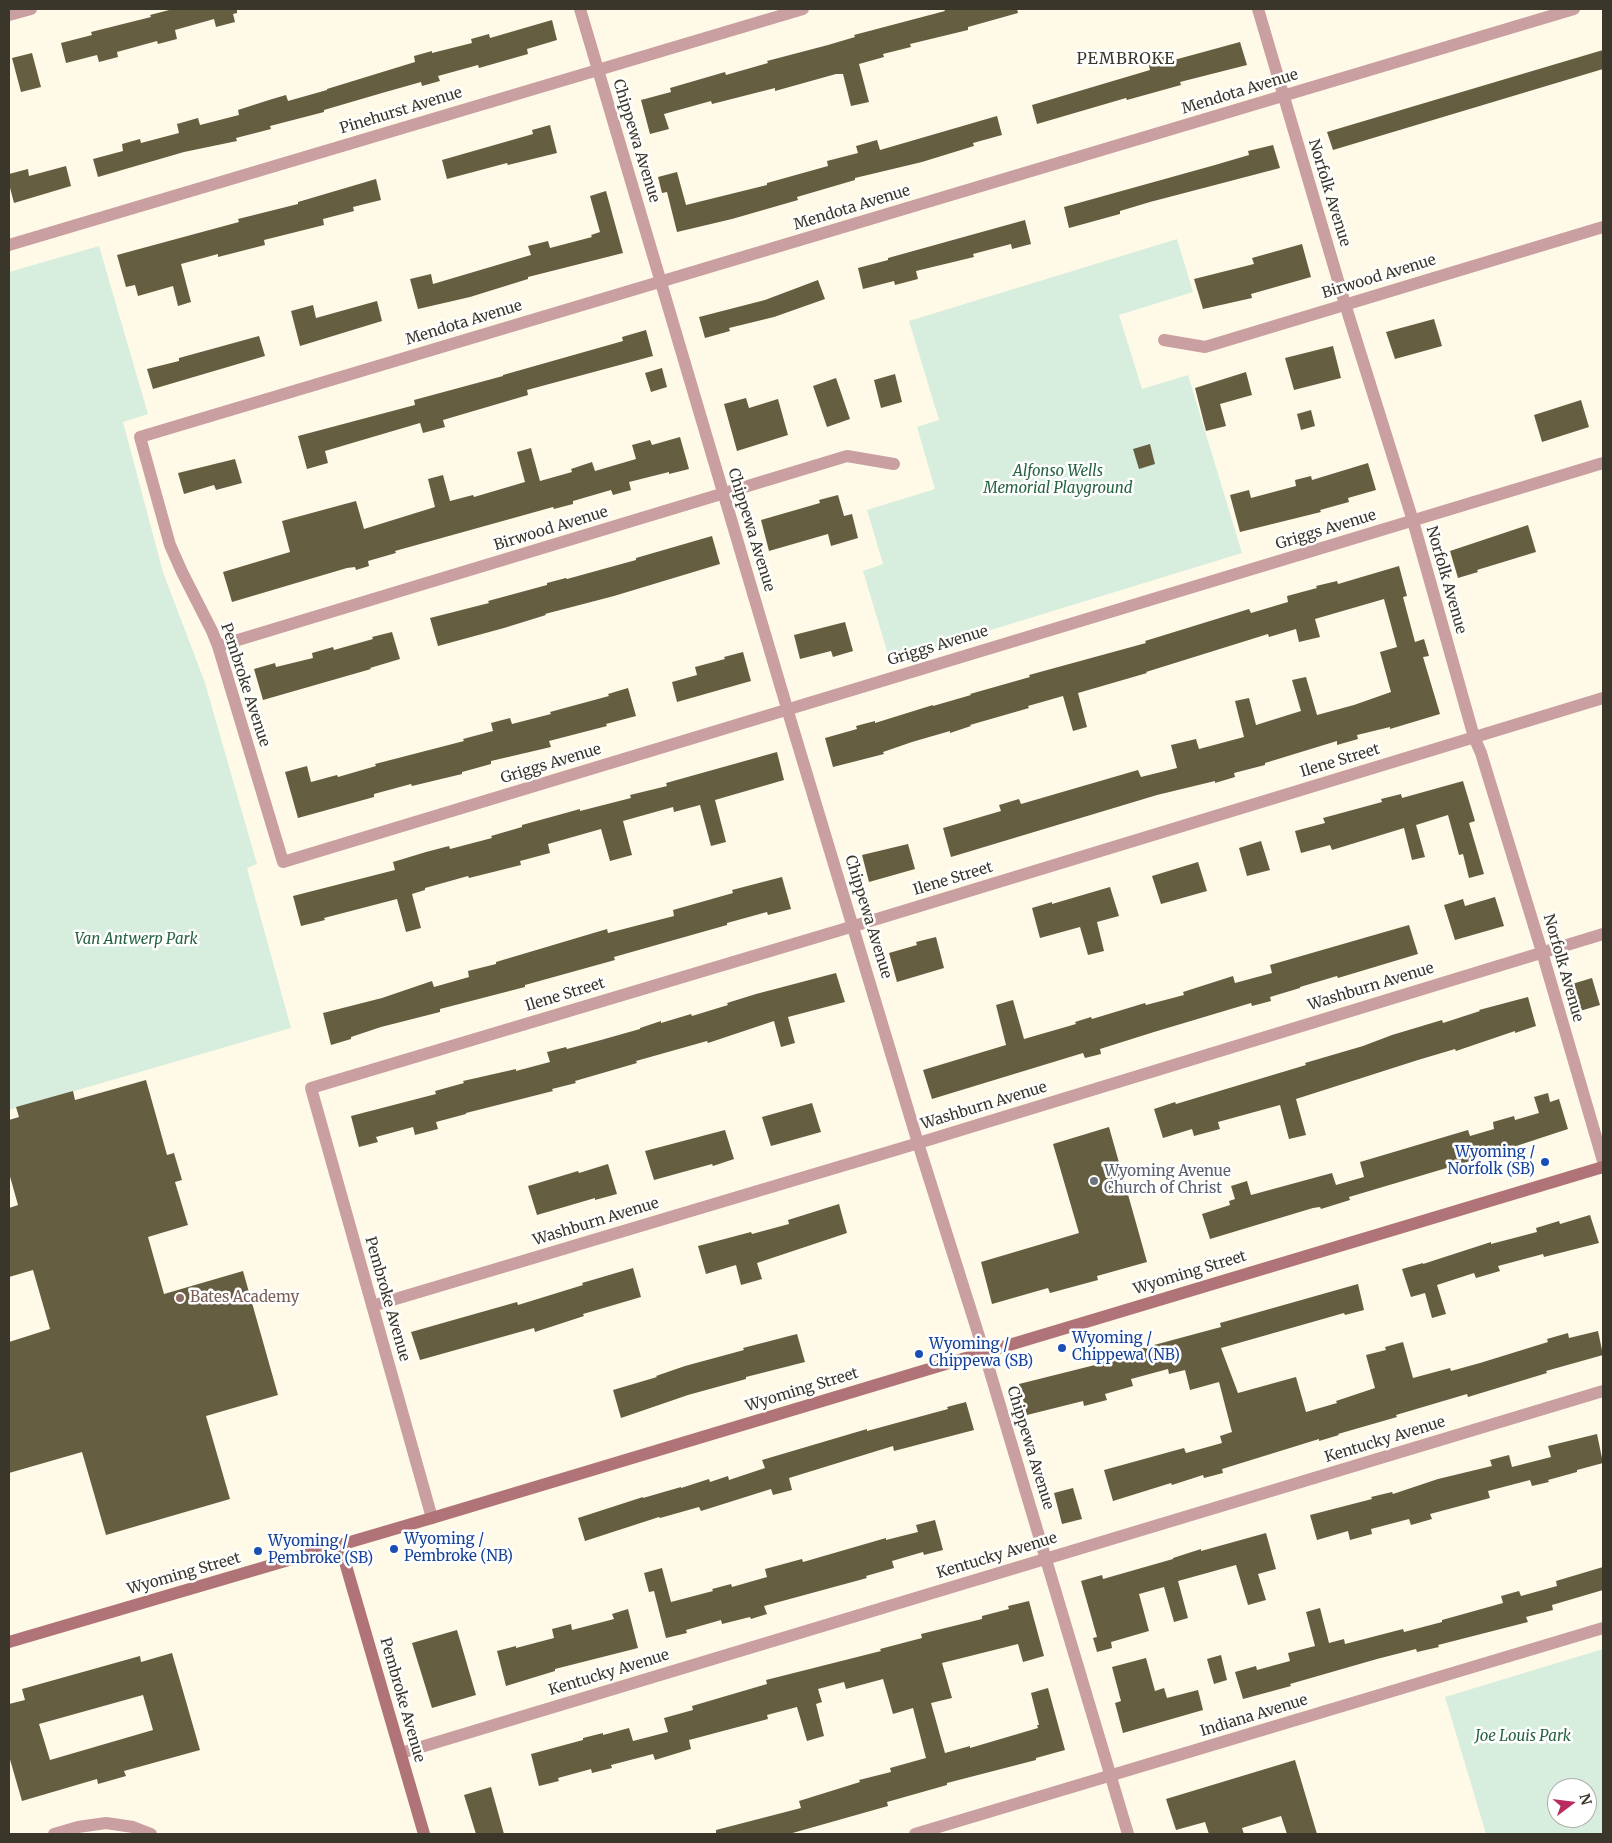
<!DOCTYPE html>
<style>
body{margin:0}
#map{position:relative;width:1612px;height:1843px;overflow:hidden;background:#fffae7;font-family:Merriweather,serif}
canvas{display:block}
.frame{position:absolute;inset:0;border:10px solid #3a372a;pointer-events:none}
.north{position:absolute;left:1547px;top:1778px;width:50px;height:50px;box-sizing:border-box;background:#fff;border:1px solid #b0afaa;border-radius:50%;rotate:75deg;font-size:14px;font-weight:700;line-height:20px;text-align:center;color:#3a372a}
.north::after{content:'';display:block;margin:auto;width:18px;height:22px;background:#b82b5f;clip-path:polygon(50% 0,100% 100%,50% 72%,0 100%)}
</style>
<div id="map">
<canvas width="1612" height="1843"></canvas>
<div class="frame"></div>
<div class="north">N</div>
</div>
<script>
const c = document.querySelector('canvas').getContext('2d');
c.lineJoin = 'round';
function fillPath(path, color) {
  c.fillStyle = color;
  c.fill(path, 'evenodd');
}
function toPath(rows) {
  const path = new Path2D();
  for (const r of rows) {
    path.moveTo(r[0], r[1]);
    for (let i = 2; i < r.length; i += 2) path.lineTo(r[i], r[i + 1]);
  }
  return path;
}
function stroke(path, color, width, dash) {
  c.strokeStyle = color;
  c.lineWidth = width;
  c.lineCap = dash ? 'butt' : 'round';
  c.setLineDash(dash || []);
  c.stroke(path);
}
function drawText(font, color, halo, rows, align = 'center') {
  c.font = font + ' Merriweather,serif';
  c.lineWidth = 5;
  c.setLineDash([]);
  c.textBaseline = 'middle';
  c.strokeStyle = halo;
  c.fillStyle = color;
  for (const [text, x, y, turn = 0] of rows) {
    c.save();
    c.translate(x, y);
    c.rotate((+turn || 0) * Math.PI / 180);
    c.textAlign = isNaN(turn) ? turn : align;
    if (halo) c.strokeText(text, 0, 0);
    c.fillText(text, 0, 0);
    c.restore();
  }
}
fillPath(toPath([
 [1177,239,1193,292,1119,315,1142,389,1188,375,1242,553,890,661,863,571,883,564,867,510,935,489,917,427,939,420,909,321],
 [99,246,148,414,123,422,163,572,205,683,257,864,247,868,291,1028,9,1110,9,272],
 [1603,1649,1603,1834,1486,1834,1445,1697],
 [1557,1788,1587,1788,1587,1818,1557,1818]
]), '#d7eede');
fillPath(toPath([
 [173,9,237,9,237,13,233,14,235,22,216,27,214,19,175,30,177,39,158,44,157,41,117,52,118,57,99,62,97,55,66,63,61,43,92,35,91,32,151,17,150,15],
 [944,9,1017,9,1018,13,968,27,968,30,910,44,911,47,883,54,884,57,859,64,869,102,851,106,843,74,836,74,775,91,775,88,712,104,711,101,664,114,669,129,650,134,641,100,671,92,670,88,725,72,726,75,768,63,767,61,828,45,855,37,854,35,945,11],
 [552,20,557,40,527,49,528,54,479,68,478,65,438,76,440,81,422,86,421,82,382,93,324,110,324,112,270,126,271,129,236,138,237,141,184,152,98,177,93,159,123,151,122,144,140,139,141,143,179,133,177,124,198,118,200,125,239,115,238,110,269,100,286,95,288,101,327,90,327,89,415,62,414,56,432,51,432,53,472,43,471,39,489,34,490,38],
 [1240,42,1247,65,1180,82,1181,85,1127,100,1126,98,1037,124,1032,105,1150,70,1148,61,1173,54,1174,60],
 [1603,50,1603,69,1333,150,1327,132],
 [32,53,41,87,21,92,12,58],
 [997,116,1002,135,973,143,974,146,922,162,855,178,855,180,797,197,798,200,732,219,677,232,667,192,662,193,658,177,677,172,686,205,767,185,767,183,828,166,827,161,858,153,856,146,877,140,880,150],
 [550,125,557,153,508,165,507,163,447,179,442,160,533,134,532,130],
 [1273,145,1280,168,1150,202,1120,211,1120,214,1069,228,1064,207,1215,165,1249,155,1248,151],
 [66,166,71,186,14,203,9,184,9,174,28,169,29,176],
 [376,179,381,200,353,207,354,211,323,219,324,225,264,240,265,245,218,257,218,254,181,264,191,302,178,306,173,286,138,296,135,285,126,287,117,255,239,222,238,219,298,204,298,202],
 [606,191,623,253,528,277,528,279,470,297,418,309,410,279,431,274,433,284,531,255,528,246,548,241,550,248,592,237,591,235,600,232,590,196],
 [1025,220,1031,244,1012,249,1011,244,973,254,974,257,916,271,918,279,895,285,894,281,863,289,858,268,888,260,888,258],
 [1302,244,1311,277,1251,294,1252,298,1203,309,1194,279,1254,264,1252,258],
 [818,280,825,299,774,317,729,328,730,331,705,338,699,317,765,300],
 [377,301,382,321,300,346,291,311,313,305,316,318],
 [1434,319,1442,346,1395,359,1386,332],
 [646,330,653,356,527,390,528,395,443,420,445,427,423,433,420,423,325,451,328,463,307,469,298,436,415,405,414,400,503,376,503,375,623,341,622,337],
 [259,336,265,356,153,389,147,369,179,361,179,358],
 [1333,346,1341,378,1294,390,1285,358],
 [662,368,667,387,651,392,645,373],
 [1246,372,1252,395,1220,404,1226,426,1206,431,1195,388],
 [895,374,902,402,881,408,874,380],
 [836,378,850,419,827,427,813,386],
 [746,398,749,408,778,399,788,435,737,451,724,404],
 [1581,400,1589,427,1542,442,1534,415],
 [1311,410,1315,426,1301,430,1297,414],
 [680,437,689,469,669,474,669,472,629,482,631,490,613,495,611,490,573,501,573,504,554,509,553,507,395,551,396,553,368,561,369,566,356,570,355,567,347,568,232,602,223,572,290,552,282,521,356,501,364,529,435,507,428,479,443,475,450,501,473,495,474,497,525,482,517,452,531,448,540,481,572,472,571,469,592,462,595,471,636,459,632,445,650,440,652,445],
 [1150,444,1155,464,1139,469,1133,449],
 [235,459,242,483,216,490,214,485,184,494,178,473],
 [1368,463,1376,490,1348,498,1349,502,1320,510,1321,512,1240,532,1230,495,1249,490,1251,498,1296,486,1295,480,1311,476,1312,480],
 [838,495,844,516,852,514,858,538,831,546,828,534,769,551,761,520,820,503,819,500],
 [1528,525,1536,552,1477,570,1478,572,1458,578,1450,551],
 [712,536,720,564,614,596,545,614,546,615,504,628,438,646,430,618,489,603,488,601,547,585,547,583,566,578,567,579,636,560,636,558],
 [1399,566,1407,596,1403,597,1415,642,1424,639,1429,656,1423,657,1440,714,1390,729,1390,727,1357,735,1358,739,1337,745,1337,741,1265,763,1265,765,1234,773,1235,777,1215,783,1215,781,1157,795,951,857,943,828,1001,811,999,805,1019,799,1021,804,1138,770,1141,777,1177,768,1171,745,1196,739,1199,749,1244,737,1235,701,1249,698,1256,725,1301,711,1292,680,1306,677,1317,715,1354,705,1391,692,1380,652,1397,647,1384,599,1315,619,1320,637,1299,642,1296,629,1269,637,1268,634,1146,672,1147,673,1078,693,1087,727,1073,731,1063,696,1028,706,1029,708,970,725,971,726,950,733,950,731,912,742,883,752,884,754,833,767,825,738,857,729,856,726,875,721,875,723,933,705,933,706,971,695,970,694,1030,677,1029,675,1146,643,1145,641,1249,609,1251,613,1288,602,1287,596,1317,588,1316,586,1337,581,1338,584],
 [845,622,853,651,833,657,831,651,800,659,794,635],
 [392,632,400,659,370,668,371,669,263,700,254,669,275,663,276,667,313,658,312,653,333,647,334,650,373,639,372,637],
 [743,652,751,681,677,702,672,682,697,675,695,667,725,659,724,657],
 [628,688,636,716,606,724,607,726,549,741,551,747,491,761,491,764,462,772,462,774,412,786,411,784,374,794,374,797,298,818,285,772,307,766,311,782,337,775,338,777,376,766,375,764,464,741,463,739,493,731,491,723,510,718,512,724,551,714,550,712,609,696,608,694],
 [777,752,784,780,715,800,726,842,711,846,700,805,674,812,673,807,623,821,632,855,610,861,601,829,548,844,550,853,520,861,521,865,469,878,468,876,425,888,425,890,412,894,421,928,406,932,397,899,324,918,325,920,301,926,293,896,395,870,393,862,426,852,449,846,450,849,492,838,491,836,522,827,522,825,580,809,580,811,631,798,630,795,667,786,666,783],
 [1463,781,1475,821,1469,823,1484,874,1469,878,1463,854,1459,855,1448,815,1416,825,1425,857,1412,860,1404,828,1332,850,1330,845,1301,853,1295,831,1325,823,1323,818,1382,802,1381,799,1401,794,1402,798],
 [1261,841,1270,870,1247,876,1239,848],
 [908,844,915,869,869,882,862,855],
 [1198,862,1207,891,1161,904,1152,876],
 [782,877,791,909,768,915,767,912,727,923,727,925,614,957,615,960,525,985,525,987,440,1009,440,1012,381,1027,351,1037,351,1039,331,1045,323,1013,382,998,432,981,434,987,469,977,468,971,496,964,496,962,607,929,608,933,674,916,673,910,733,893,732,890],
 [1110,887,1119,916,1097,922,1104,951,1088,955,1080,927,1040,938,1032,908,1052,902,1052,904],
 [1495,897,1504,926,1455,940,1444,905,1463,899,1465,906],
 [1409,925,1418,954,1338,978,1337,976,1300,987,1300,988,1270,997,1271,1001,1252,1006,1251,1003,1154,1032,1100,1049,1101,1054,1085,1058,1083,1053,932,1099,923,1070,1006,1045,996,1005,1013,1000,1024,1039,1076,1024,1075,1022,1091,1017,1092,1019,1145,1003,1146,1005,1184,995,1183,992,1233,976,1235,983,1272,973,1270,965],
 [936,937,944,968,897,982,889,953,917,945,916,942],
 [836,973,845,1002,788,1017,795,1043,781,1047,774,1021,708,1043,707,1041,636,1061,637,1063,575,1081,576,1083,552,1089,553,1091,466,1113,466,1114,436,1122,438,1129,415,1135,413,1127,376,1137,378,1142,359,1147,351,1116,436,1094,435,1091,464,1083,463,1081,516,1069,516,1071,550,1062,547,1052,566,1047,567,1049,601,1040,640,1029,640,1028,661,1021,661,1023,691,1014,692,1016,728,1005,727,1003,756,994],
 [1592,978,1600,1005,1580,1011,1572,984],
 [1528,997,1536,1026,1515,1033,1515,1031,1456,1051,1455,1049,1418,1060,1296,1099,1306,1135,1289,1139,1280,1105,1218,1122,1220,1129,1194,1136,1192,1129,1163,1138,1154,1109,1175,1102,1176,1104,1306,1065,1305,1063,1363,1046,1392,1035,1442,1020,1443,1023,1480,1011,1479,1010],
 [146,1080,167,1155,174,1153,182,1180,175,1182,188,1225,148,1237,164,1294,243,1271,278,1395,206,1416,230,1499,106,1535,82,1452,9,1473,9,1342,50,1329,33,1270,9,1277,9,1208,18,1205,9,1173,9,1120,19,1117,16,1107,73,1091,75,1100],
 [1548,1093,1550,1102,1559,1099,1568,1129,1501,1151,1501,1149,1476,1156,1477,1159,1349,1197,1350,1200,1321,1209,1320,1207,1313,1208,1210,1239,1202,1214,1230,1205,1229,1201,1235,1199,1231,1186,1247,1181,1251,1195,1332,1173,1336,1185,1364,1177,1360,1162,1468,1130,1470,1136,1494,1129,1493,1122,1514,1116,1515,1120,1539,1113,1534,1097],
 [812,1103,821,1132,771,1146,762,1117],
 [1109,1127,1147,1262,1097,1276,1098,1280,1050,1293,1048,1288,992,1304,981,1262,1079,1233,1053,1144],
 [725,1130,734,1159,713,1166,712,1164,654,1180,645,1151],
 [608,1164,617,1194,595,1200,595,1198,537,1215,528,1186,578,1171,579,1173],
 [839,1204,847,1233,757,1263,762,1279,741,1285,736,1265,706,1274,698,1246,751,1232,752,1234,789,1224,788,1220],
 [1590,1215,1599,1243,1544,1257,1543,1254,1498,1266,1500,1271,1476,1278,1474,1273,1437,1285,1446,1314,1432,1318,1425,1293,1411,1297,1402,1269,1423,1263,1423,1264,1491,1242,1491,1244,1537,1232,1536,1228,1559,1221,1560,1224],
 [633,1268,641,1297,583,1314,584,1316,535,1332,534,1328,420,1360,411,1332,517,1302,518,1305,583,1285,582,1283],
 [1358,1284,1364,1310,1345,1315,1344,1313,1221,1348,1238,1393,1296,1377,1306,1412,1337,1403,1336,1401,1375,1388,1366,1355,1386,1350,1385,1347,1403,1342,1413,1378,1450,1368,1451,1371,1480,1363,1548,1342,1547,1339,1568,1333,1569,1338,1598,1331,1603,1355,1546,1371,1547,1373,1468,1397,1467,1394,1396,1415,1397,1417,1338,1434,1339,1435,1319,1441,1319,1439,1222,1469,1223,1473,1204,1478,1203,1475,1172,1485,1171,1483,1113,1501,1104,1470,1184,1448,1186,1453,1222,1443,1220,1436,1232,1432,1219,1382,1190,1390,1185,1370,1169,1374,1168,1369,1131,1379,1133,1386,1105,1394,1107,1400,1084,1406,1083,1401,1027,1415,1019,1384,1103,1363,1102,1359,1221,1327,1220,1323],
 [797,1334,805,1362,746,1377,746,1379,688,1395,621,1418,613,1390,657,1377,656,1376,685,1366,744,1350,743,1348],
 [966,1402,974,1430,894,1451,893,1446,789,1478,792,1490,773,1495,771,1489,701,1511,699,1507,660,1518,659,1517,585,1541,578,1518,643,1497,643,1498,681,1487,681,1488,709,1479,710,1482,728,1476,729,1480,765,1468,762,1460,867,1429,867,1431,948,1409,947,1407],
 [1597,1434,1603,1463,1577,1470,1577,1472,1548,1480,1549,1482,1532,1486,1530,1480,1488,1491,1490,1498,1430,1514,1432,1519,1411,1525,1409,1519,1371,1529,1372,1534,1350,1540,1348,1531,1317,1540,1310,1515,1372,1499,1371,1497,1392,1492,1393,1494,1438,1479,1492,1466,1490,1460,1509,1455,1512,1467,1551,1457,1548,1446],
 [1073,1488,1082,1519,1062,1524,1054,1493],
 [935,1520,943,1550,924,1555,923,1552,892,1561,894,1568,866,1576,867,1578,764,1606,767,1614,751,1619,750,1617,722,1624,721,1620,686,1630,687,1633,666,1638,654,1591,649,1592,644,1573,662,1568,671,1602,713,1591,712,1589,731,1584,732,1587,767,1577,765,1569,802,1559,803,1562,886,1538,886,1540,918,1532,916,1525],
 [1266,1533,1276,1569,1258,1574,1266,1600,1248,1605,1236,1565,1178,1581,1188,1618,1174,1622,1164,1587,1139,1594,1149,1631,1111,1642,1112,1648,1097,1652,1093,1638,1097,1637,1081,1581,1102,1575,1103,1579,1173,1559,1173,1558,1201,1549,1201,1551],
 [1603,1567,1603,1590,1552,1605,1553,1610,1526,1617,1528,1622,1438,1645,1439,1647,1417,1652,1416,1649,1377,1659,1290,1684,1291,1686,1243,1699,1235,1672,1256,1666,1257,1670,1290,1661,1288,1653,1315,1646,1306,1612,1320,1608,1329,1643,1344,1639,1345,1644,1403,1629,1404,1632,1442,1622,1442,1620,1503,1603,1501,1596,1519,1591,1521,1596,1557,1586,1556,1581],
 [1029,1601,1044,1656,1023,1662,1018,1644,942,1663,952,1698,931,1703,945,1753,970,1746,970,1748,1038,1728,1037,1725,1039,1725,1031,1693,1048,1688,1065,1750,1036,1758,1036,1760,947,1783,947,1785,887,1802,888,1806,789,1834,716,1834,716,1830,801,1808,799,1801,860,1782,859,1780,891,1772,890,1768,926,1758,913,1708,893,1714,883,1679,846,1689,844,1682,818,1689,822,1702,816,1704,824,1736,807,1741,797,1707,767,1715,768,1719,689,1740,691,1749,655,1760,653,1754,611,1765,612,1768,592,1773,591,1769,558,1778,559,1781,539,1786,531,1754,583,1740,583,1738,603,1733,603,1735,629,1728,633,1741,668,1732,664,1718,693,1710,692,1706,767,1684,766,1680,881,1651,880,1649,922,1638,921,1634,982,1619,982,1616,1009,1609,1008,1606],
 [628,1609,638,1648,555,1669,555,1671,506,1686,497,1651,516,1646,516,1648,554,1638,552,1629,571,1624,572,1630,614,1619,612,1614],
 [457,1630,476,1695,432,1708,412,1643],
 [172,1653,200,1750,124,1771,126,1776,98,1784,97,1779,22,1801,9,1756,9,1704,25,1700,22,1689,140,1656,141,1662],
 [143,1695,153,1730,50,1760,39,1724],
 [1221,1655,1227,1680,1214,1684,1207,1659],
 [1146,1658,1155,1691,1164,1688,1167,1698,1198,1690,1203,1710,1123,1733,1115,1703,1121,1701,1112,1667],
 [1295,1760,1317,1834,1287,1834,1281,1816,1242,1828,1244,1834,1209,1834,1205,1822,1176,1830,1166,1799],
 [491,1787,504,1834,476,1834,464,1795]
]), '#655e41');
stroke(toPath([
 [580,9,792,725,918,1143,984,1352,1128,1834],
 [1258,9,1345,304,1413,521,1474,737,1481,753,1542,952,1603,1161],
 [1574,9,140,437,170,545,182,572,212,631,218,646,283,862,1603,463],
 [9,15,31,9],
 [9,245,803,9],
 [1164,340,1205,347,1603,227],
 [218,646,847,456,894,464],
 [372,1306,902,1148,1603,934],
 [432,1518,311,1088,854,926,1603,698],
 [401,1753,1603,1391],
 [54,1834,78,1827,106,1823,133,1827,151,1834],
 [915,1834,1603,1628]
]), '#ca9fa1', 12);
stroke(toPath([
 [340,1545,424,1834],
 [9,1642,432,1518,1603,1167]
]), '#b07377', 12);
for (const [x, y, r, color] of [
 [1545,1162,5,"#1a4fb4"],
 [1094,1181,5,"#6b7280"],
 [180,1298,5,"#8d6e63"],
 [1062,1348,5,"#1a4fb4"],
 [919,1354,5,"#1a4fb4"],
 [394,1549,5,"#1a4fb4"],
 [258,1551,5,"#1a4fb4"]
]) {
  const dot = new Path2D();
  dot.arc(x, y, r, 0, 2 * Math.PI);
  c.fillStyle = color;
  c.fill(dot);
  stroke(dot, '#fff', 2);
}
drawText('15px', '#3a372a', '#fff', [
 ["Mendota Avenue",1240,92,-17],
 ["Pinehurst Avenue",401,111,-17],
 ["Chippewa Avenue",636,141,73],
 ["Norfolk Avenue",1329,193,73],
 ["Mendota Avenue",852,208,-17],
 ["Birwood Avenue",1379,277,-17],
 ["Mendota Avenue",464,323,-17],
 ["Birwood Avenue",551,529,-17],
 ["Chippewa Avenue",751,530,73],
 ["Griggs Avenue",1326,530,-17],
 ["Norfolk Avenue",1446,580,74],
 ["Griggs Avenue",938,646,-17],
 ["Pembroke Avenue",245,685,72],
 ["Ilene Street",1340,761,-17],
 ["Griggs Avenue",551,764,-17],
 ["Ilene Street",953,879,-17],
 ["Chippewa Avenue",868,917,73],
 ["Norfolk Avenue",1563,968,74],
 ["Washburn Avenue",1371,987,-17],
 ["Ilene Street",565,995,-17],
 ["Washburn Avenue",984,1106,-17],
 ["Washburn Avenue",596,1222,-17],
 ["Wyoming Street",1190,1273,-17],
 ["Pembroke Avenue",387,1299,74],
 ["Wyoming Street",802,1390,-17],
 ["Kentucky Avenue",1385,1440,-17],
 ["Chippewa Avenue",1030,1448,73],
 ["Kentucky Avenue",997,1556,-17],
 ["Wyoming Street",184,1574,-16],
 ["Kentucky Avenue",609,1673,-17],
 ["Pembroke Avenue",402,1700,74],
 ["Indiana Avenue",1254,1716,-17]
]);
drawText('italic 15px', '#276340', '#fff', [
 ["Alfonso Wells",1058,472],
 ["Memorial Playground",1058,489],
 ["Van Antwerp Park",136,940],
 ["Joe Louis Park",1523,1737]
]);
drawText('15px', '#164399', '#fff', [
 ["Wyoming /",1535,1153,"right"],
 ["Norfolk (SB)",1535,1170,"right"],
 ["Wyoming /",1072,1339],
 ["Chippewa (NB)",1072,1356],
 ["Wyoming /",929,1345],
 ["Chippewa (SB)",929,1362],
 ["Wyoming /",404,1540],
 ["Pembroke (NB)",404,1557],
 ["Wyoming /",268,1542],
 ["Pembroke (SB)",268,1559]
], 'left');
drawText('15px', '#5b616d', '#fff', [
 ["Wyoming Avenue",1104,1172],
 ["Church of Christ",1104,1189]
], 'left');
drawText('15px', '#785e54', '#fff', [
 ["Bates Academy",190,1298]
], 'left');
c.letterSpacing = '1px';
drawText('16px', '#3a372a', '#fff', [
 ["PEMBROKE",1126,59]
]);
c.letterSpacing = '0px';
</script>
